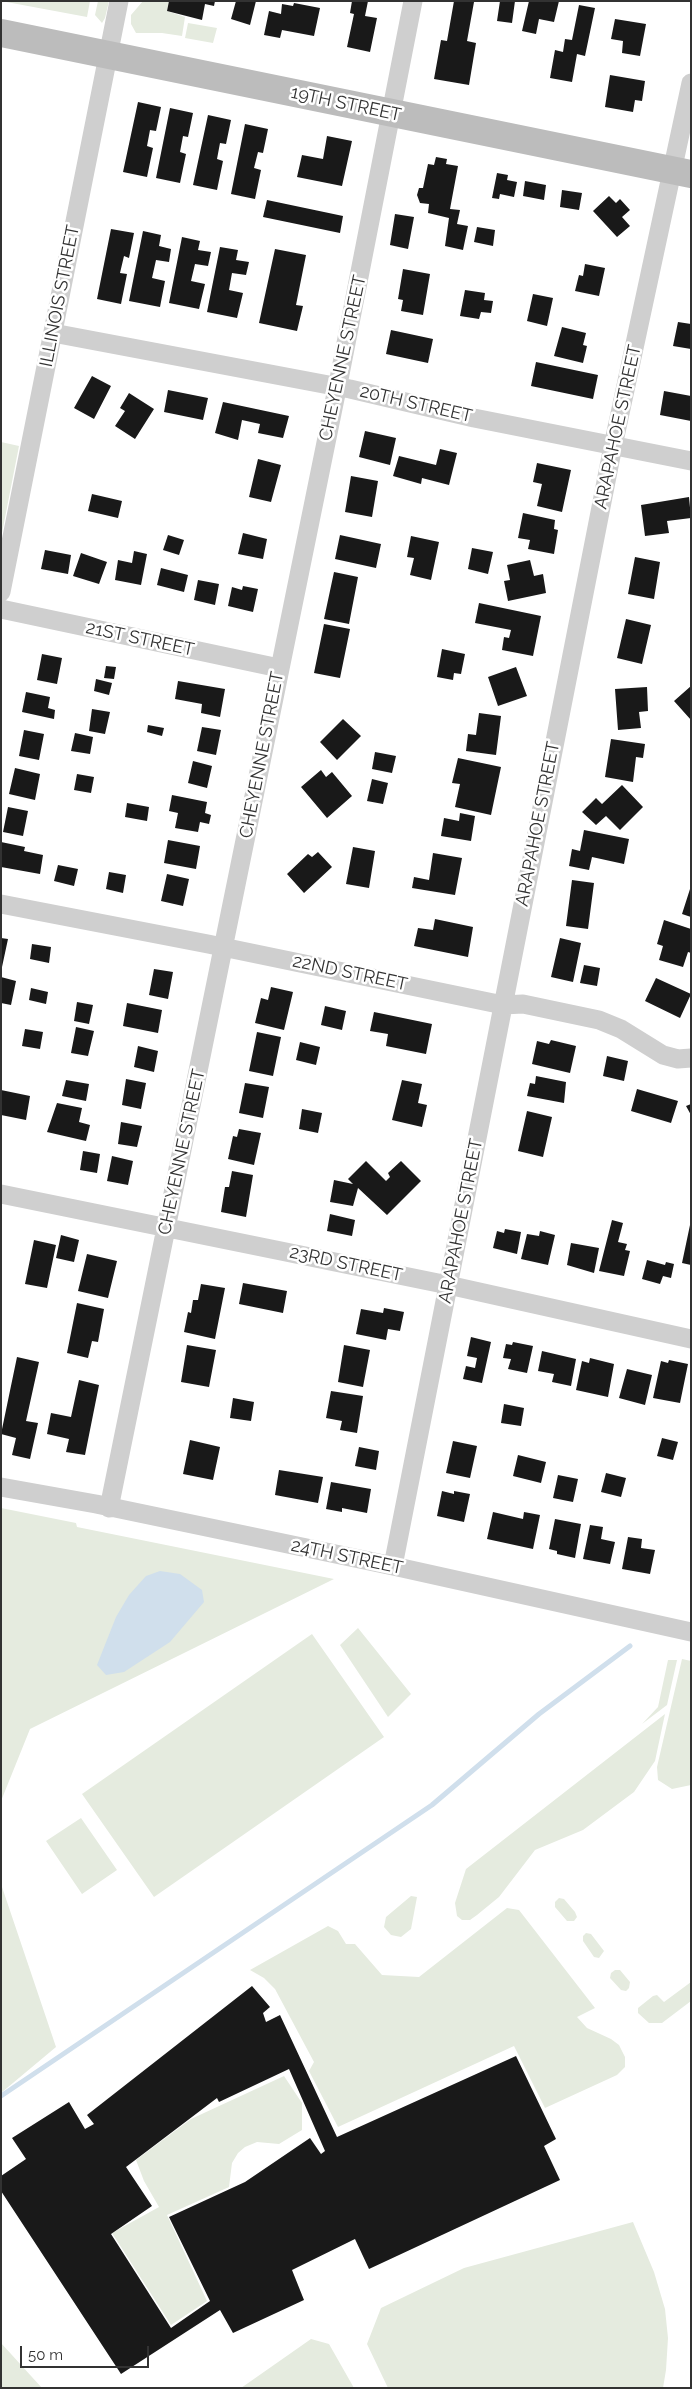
<!DOCTYPE html>
<style>
body{margin:0}
#map{position:relative;width:692px;height:2389px;overflow:hidden;background:#fff;font-family:Raleway,sans-serif}
canvas{display:block}
.frame{position:absolute;inset:0;border:2px solid #323232;pointer-events:none}
.scale{position:absolute;left:20px;top:2346px;width:129px;height:22px;box-sizing:border-box;border:2px solid #323232;border-top:0;padding-left:6px;font-size:15px;line-height:18px;white-space:nowrap;color:#323232;-webkit-text-stroke:4px #fff;paint-order:stroke}
</style>
<div id="map">
<canvas width="692" height="2389"></canvas>
<div class="frame"></div>
<div class="scale">50 m</div>
</div>
<script>
const c = document.querySelector('canvas').getContext('2d');
c.lineJoin = 'round';
function fillPath(path, color) {
  c.fillStyle = color;
  c.fill(path, 'evenodd');
}
function toPath(rows) {
  const path = new Path2D();
  for (const r of rows) {
    path.moveTo(r[0], r[1]);
    for (let i = 2; i < r.length; i += 2) path.lineTo(r[i], r[i + 1]);
  }
  return path;
}
function stroke(path, color, width, dash) {
  c.strokeStyle = color;
  c.lineWidth = width;
  c.lineCap = dash ? 'butt' : 'round';
  c.setLineDash(dash || []);
  c.stroke(path);
}
function drawText(font, color, halo, rows, align = 'center') {
  c.font = font + ' Raleway,sans-serif';
  c.lineWidth = 5;
  c.setLineDash([]);
  c.textBaseline = 'middle';
  c.strokeStyle = halo;
  c.fillStyle = color;
  for (const [text, x, y, turn = 0] of rows) {
    c.save();
    c.translate(x, y);
    c.rotate((+turn || 0) * Math.PI / 180);
    c.textAlign = isNaN(turn) ? turn : align;
    if (halo) c.strokeText(text, 0, 0);
    c.fillText(text, 0, 0);
    c.restore();
  }
}
fillPath(toPath([
 [1,1,90,1,87,17],
 [98,1,109,1,105,18,102,23,95,15],
 [143,1,169,1,167,11,185,17,182,36,162,33,136,33,131,24,131,15],
 [188,23,217,28,213,43,185,38],
 [1,442,19,446,1,538],
 [1,1508,76,1523,77,1527,334,1579,30,1729,1,1801],
 [358,1628,411,1694,388,1717,340,1645],
 [312,1634,384,1737,154,1897,82,1794],
 [682,1659,691,1661,691,1785,672,1789,658,1780,657,1767],
 [668,1660,677,1660,667,1705,642,1724,658,1707],
 [665,1714,655,1761,634,1792,583,1830,535,1850,499,1897,477,1915,470,1920,462,1920,457,1916,455,1903,466,1869],
 [81,1818,117,1870,82,1894,46,1841],
 [1,1884,56,2047,1,2093],
 [411,1896,417,1897,411,1929,401,1937,391,1935,384,1927,386,1917],
 [559,1898,564,1899,575,1912,577,1917,574,1921,567,1921,555,1907,555,1902],
 [507,1908,519,1910,595,2008,577,2017,587,2028,611,2039,619,2045,625,2057,625,2067,617,2075,545,2108,514,2046,338,2127,309,2071,314,2062,275,1989,264,1978,250,1970,328,1926,338,1931,346,1944,355,1944,382,1975,419,1977],
 [586,1933,591,1934,604,1951,599,1958,594,1957,583,1941,583,1936],
 [615,1970,620,1970,630,1982,629,1988,626,1991,621,1990,610,1978,611,1973],
 [691,1982,691,2001,662,2023,649,2023,638,2013,638,2008,653,1996,657,1995,664,2002],
 [284,2076,302,2103,302,2130,279,2144,257,2142,245,2147,238,2153,232,2163,229,2187,167,2215,207,2301,171,2325,112,2233,159,2207,144,2181,136,2160,191,2119],
 [633,2222,654,2272,665,2309,668,2338,666,2370,663,2388,388,2388,367,2344,381,2308,464,2268],
 [311,2339,329,2344,354,2388,241,2388],
 [1,2343,42,2388,1,2388]
]), '#e5ebdf');
fillPath(toPath([
 [160,1571,180,1574,202,1590,204,1602,170,1642,124,1672,106,1675,97,1665,116,1617,129,1595,146,1576]
]), '#d0dfec');
stroke(toPath([
 [1,2096,432,1805,539,1714,630,1646]
]), '#d0dfec', 5);
fillPath(toPath([
 [169,1,215,1,214,6,205,4,202,20,167,11],
 [236,1,256,1,250,25,231,19],
 [352,1,368,1,365,16,377,18,370,52,347,47,354,14,350,13],
 [454,1,474,2,467,41,476,43,469,85,434,79,441,40,447,41],
 [500,1,515,1,512,23,497,21],
 [529,1,559,1,554,22,539,19,536,34,522,31],
 [294,3,320,8,314,36,282,30,280,38,264,35,269,11,281,14,282,4,293,6],
 [579,5,595,8,585,56,577,54,572,82,550,78,555,50,563,52,565,39,572,40],
 [615,19,646,24,640,56,622,53,623,41,611,39],
 [610,75,645,81,642,101,635,100,633,112,605,107],
 [138,102,161,107,156,131,150,130,147,146,153,148,147,177,123,172],
 [170,108,193,113,188,137,183,136,180,152,186,154,180,183,156,178],
 [208,115,231,120,226,144,220,143,217,159,223,161,217,190,193,185],
 [245,124,268,129,263,153,258,152,254,168,261,170,255,199,231,194],
 [327,136,352,141,342,186,297,177,302,155,323,159],
 [436,157,447,159,446,164,458,166,450,209,460,210,457,224,468,226,463,250,445,246,449,218,428,213,429,204,420,203,417,195,419,188,423,188,428,164,434,165],
 [497,173,508,175,507,180,517,182,514,197,500,194,499,199,492,198],
 [525,181,546,185,544,200,523,196],
 [562,190,582,193,579,210,560,207],
 [609,196,616,203,620,199,630,210,622,217,630,226,617,237,593,211],
 [267,200,343,216,340,233,263,217],
 [395,214,414,217,408,249,390,245],
 [477,227,495,230,493,246,474,242],
 [111,229,134,233,129,258,124,256,120,273,127,274,121,304,97,299],
 [143,231,161,235,159,246,171,249,169,262,156,260,152,278,165,281,160,307,129,301],
 [182,237,200,241,198,250,211,252,208,266,195,264,191,281,205,284,199,309,169,303],
 [220,247,238,250,236,260,249,262,246,275,232,273,229,290,243,293,237,318,207,312],
 [275,249,306,255,296,305,303,306,297,331,259,323],
 [585,264,605,268,599,296,575,291,579,275,583,276],
 [403,269,430,274,423,315,401,311,403,300,398,299],
 [465,290,485,293,484,300,493,301,491,313,481,312,479,319,460,316],
 [533,294,553,298,547,326,527,321],
 [678,322,691,324,691,349,673,346],
 [562,327,586,333,583,345,587,346,583,363,554,356],
 [391,330,433,339,428,363,386,354],
 [536,362,598,375,593,399,531,386],
 [92,376,111,386,94,419,74,408],
 [168,390,208,398,203,420,164,412],
 [664,391,691,396,691,421,660,415],
 [129,393,154,409,135,439,115,426,125,411,120,408],
 [223,402,289,416,283,438,258,433,260,424,242,420,238,440,215,433],
 [365,431,396,438,390,465,359,457],
 [440,449,457,453,449,485,422,478,421,484,393,476,399,456,436,465],
 [258,459,281,465,271,502,249,497],
 [537,463,571,470,562,512,537,506,542,484,533,482],
 [351,476,378,481,372,517,345,512],
 [92,494,122,501,118,518,88,511],
 [689,497,691,518,667,521,669,533,645,536,641,505],
 [523,513,555,520,554,529,558,530,554,554,528,549,530,540,518,538],
 [243,533,267,539,263,559,238,554],
 [168,535,184,540,179,555,163,550],
 [340,535,381,544,376,568,335,559],
 [411,536,439,542,431,580,410,575,414,558,407,557],
 [472,548,493,552,488,574,468,569],
 [45,550,71,555,68,574,41,569],
 [134,551,147,554,141,585,115,580,118,560,132,563],
 [81,553,107,562,99,584,73,576],
 [635,557,660,562,654,599,628,594],
 [530,560,534,576,543,574,546,593,508,601,504,581,510,580,507,565],
 [161,568,188,575,184,592,157,585],
 [334,572,358,577,349,624,324,619],
 [198,580,219,584,215,605,194,600],
 [243,586,258,589,253,612,228,606,232,587,242,590],
 [479,603,541,616,533,656,502,650,504,637,509,638,511,630,475,623],
 [626,619,651,625,642,664,617,658],
 [324,624,350,629,340,678,314,673],
 [442,649,465,654,461,674,454,673,453,680,437,677],
 [42,654,62,658,57,684,37,680],
 [106,666,116,667,114,679,104,678],
 [516,667,527,696,498,706,488,677],
 [96,679,112,683,109,695,94,691],
 [178,681,225,689,220,717,201,713,202,704,175,699],
 [691,686,691,720,674,701],
 [647,687,648,711,639,712,641,728,618,730,615,689],
 [26,692,50,697,48,708,55,710,54,719,22,712],
 [92,709,110,712,105,734,89,731],
 [479,713,501,716,496,755,466,751,468,734,476,735],
 [343,719,361,736,337,760,320,742],
 [148,725,164,728,162,736,147,732],
 [202,727,221,730,216,755,197,751],
 [24,730,44,734,39,760,19,756],
 [75,733,93,737,90,754,71,751],
 [611,739,645,744,643,758,636,757,633,782,605,777],
 [375,752,396,756,392,773,372,769],
 [458,758,501,767,491,815,455,807,460,784,452,783],
 [193,761,212,766,207,788,188,783],
 [15,768,40,774,35,800,9,794],
 [321,770,326,777,332,772,352,796,327,818,301,787],
 [77,774,94,777,91,793,74,790],
 [372,779,388,783,383,804,367,801],
 [622,785,643,807,620,830,606,816,596,825,582,812,596,798,602,804],
 [172,795,207,802,205,813,211,815,209,824,200,822,198,832,175,828,178,813,169,811],
 [127,803,149,807,147,821,125,817],
 [8,807,28,811,23,836,3,832],
 [460,813,475,816,471,841,441,836,444,818,459,821],
 [584,830,629,839,624,864,592,857,589,870,569,866,572,849,580,851],
 [168,840,200,846,196,869,164,863],
 [1,842,25,847,24,851,43,855,40,874,1,867],
 [353,847,375,851,369,888,346,884],
 [318,852,332,867,304,893,287,874,308,854,312,857],
 [433,853,462,858,455,895,412,888,414,877,429,880],
 [58,865,78,869,74,886,54,881],
 [109,872,126,875,123,893,106,889],
 [167,874,189,879,183,906,161,901],
 [572,880,594,883,588,929,566,926],
 [690,889,691,889,691,917,682,914],
 [435,919,473,927,468,957,414,946,418,928,433,930],
 [664,920,691,929,691,953,688,952,683,967,659,960,663,946,657,944],
 [1,938,8,939,2,967,1,967],
 [560,938,581,943,573,982,551,977],
 [32,944,51,947,49,963,30,959],
 [584,965,600,968,597,986,580,983],
 [154,969,173,972,168,999,149,995],
 [1,977,16,981,11,1005,1,1003],
 [656,978,691,994,680,1018,645,1001],
 [271,987,293,992,284,1030,255,1023,261,998,268,1000],
 [31,988,48,992,46,1004,29,1000],
 [77,1002,93,1005,89,1024,74,1021],
 [127,1003,162,1010,158,1033,123,1026],
 [325,1006,346,1011,342,1030,321,1025],
 [374,1012,432,1024,426,1054,386,1046,388,1034,370,1031],
 [76,1027,94,1031,88,1056,71,1053],
 [25,1029,43,1032,40,1049,22,1046],
 [257,1032,281,1037,273,1076,249,1071],
 [551,1040,576,1046,570,1073,532,1064,537,1041,549,1044],
 [300,1042,320,1047,316,1065,296,1060],
 [138,1046,158,1051,154,1072,134,1067],
 [607,1056,628,1061,624,1081,603,1076],
 [536,1076,566,1082,564,1103,527,1096,530,1083,535,1084],
 [126,1079,146,1083,141,1109,122,1105],
 [66,1080,89,1084,86,1101,62,1096],
 [402,1080,422,1084,418,1103,427,1105,422,1127,392,1120],
 [245,1083,269,1087,263,1118,239,1113],
 [637,1089,678,1101,671,1123,631,1111],
 [1,1090,30,1096,26,1120,1,1115],
 [57,1103,82,1108,79,1122,90,1125,86,1141,47,1132],
 [691,1104,691,1115,686,1106],
 [302,1109,322,1113,318,1133,299,1129],
 [527,1111,552,1117,543,1157,518,1151],
 [121,1122,142,1126,137,1147,118,1144],
 [239,1129,261,1133,254,1165,228,1159,233,1136,237,1137],
 [83,1151,100,1154,97,1173,80,1170],
 [112,1156,133,1161,128,1185,107,1181],
 [366,1161,386,1181,390,1177,388,1173,401,1161,421,1181,387,1215,358,1188,353,1206,330,1202,334,1180,353,1184,348,1179],
 [232,1171,253,1175,246,1217,221,1212,225,1187,229,1187],
 [330,1214,355,1220,352,1236,327,1231],
 [612,1220,623,1223,618,1242,627,1244,625,1250,630,1251,624,1276,599,1271],
 [690,1225,691,1225,691,1265,682,1263],
 [505,1229,521,1232,517,1254,493,1248,497,1231,504,1233],
 [540,1231,555,1235,548,1265,521,1259,527,1234,539,1236],
 [61,1235,79,1240,74,1262,56,1258],
 [34,1240,56,1245,47,1288,25,1284],
 [571,1243,599,1248,594,1273,567,1265],
 [87,1254,117,1261,108,1298,78,1291],
 [647,1260,665,1265,666,1262,674,1264,671,1278,663,1276,660,1284,642,1279],
 [243,1283,287,1291,283,1313,239,1304],
 [201,1284,225,1288,215,1339,184,1332,188,1312,191,1313,193,1300,198,1300],
 [77,1303,104,1309,98,1342,92,1341,88,1358,67,1353],
 [384,1308,404,1312,400,1331,388,1329,386,1340,356,1334,361,1309,383,1313],
 [471,1337,491,1342,482,1383,463,1379,466,1366,475,1368,477,1358,467,1356],
 [513,1342,533,1346,527,1373,508,1369,511,1359,503,1358,506,1344,512,1345],
 [187,1345,216,1350,209,1387,181,1382],
 [344,1345,370,1350,363,1387,338,1382],
 [542,1351,576,1359,571,1386,552,1382,554,1374,538,1371],
 [17,1357,39,1362,26,1421,38,1423,30,1459,12,1455,16,1438,1,1434],
 [590,1358,614,1364,608,1397,576,1390,582,1361,589,1363],
 [669,1360,688,1364,680,1403,653,1398,661,1361,668,1363],
 [627,1369,652,1375,645,1405,619,1398],
 [79,1380,99,1385,85,1455,66,1452,69,1439,47,1434,51,1413,71,1417],
 [331,1391,363,1396,357,1433,340,1430,342,1421,326,1418],
 [233,1398,254,1402,251,1421,230,1418],
 [504,1404,524,1408,521,1426,501,1423],
 [662,1438,678,1442,673,1460,657,1456],
 [190,1440,220,1447,213,1480,183,1474],
 [453,1441,477,1446,470,1478,446,1473],
 [359,1447,379,1451,376,1470,355,1466],
 [518,1455,546,1462,541,1483,513,1476],
 [279,1470,323,1477,318,1503,275,1495],
 [606,1473,626,1478,621,1497,601,1492],
 [558,1475,578,1479,573,1502,553,1498],
 [331,1482,371,1489,367,1513,342,1508,342,1512,326,1509],
 [442,1491,454,1494,454,1491,470,1494,464,1522,437,1516],
 [493,1512,523,1519,524,1512,540,1515,533,1549,487,1539],
 [555,1519,581,1524,575,1558,557,1554,557,1551,549,1549],
 [590,1525,603,1527,601,1539,615,1542,610,1564,583,1559],
 [628,1537,642,1539,641,1548,655,1550,650,1574,622,1569],
 [252,1986,270,2007,263,2013,266,2022,280,2015,337,2137,516,2056,556,2139,544,2146,560,2180,369,2269,355,2239,292,2270,304,2300,233,2333,220,2310,121,2374,1,2191,1,2176,26,2159,12,2138,69,2102,85,2129,94,2124,87,2115],
 [289,2069,325,2151,321,2154,310,2138,245,2182,169,2217,210,2301,171,2328,111,2234,152,2206,126,2167,217,2098,219,2102]
]), '#191919');
stroke(toPath([
 [53,333,350,389,474,418,691,461],
 [1,592,119,1],
 [1,609,279,668],
 [1,904,208,944,503,1005,523,1004,599,1020,621,1029,663,1055,678,1059,691,1058],
 [1,1194,448,1285,691,1339],
 [1,1487,96,1504,393,1566,691,1632],
 [109,1508,340,374,413,1],
 [393,1566,613,446,691,83]
]), '#cfcfcf', 19);
stroke(toPath([
 [1,33,691,174]
]), '#bcbcbc', 28);
drawText('18px', '#323232', '#fff', [
 ["19TH STREET",346,104,12],
 ["ILLINOIS STREET",60,296,-79],
 ["CHEYENNE STREET",343,358,-78],
 ["20TH STREET",416,404,13],
 ["ARAPAHOE STREET",618,427,-78],
 ["21ST STREET",140,639,12],
 ["CHEYENNE STREET",262,755,-79],
 ["ARAPAHOE STREET",538,824,-79],
 ["22ND STREET",350,973,12],
 ["CHEYENNE STREET",182,1152,-78],
 ["ARAPAHOE STREET",461,1221,-79],
 ["23RD STREET",346,1264,12],
 ["24TH STREET",347,1557,12]
]);
</script>
